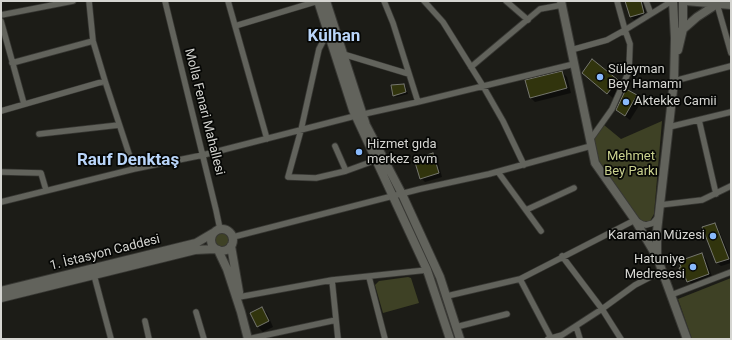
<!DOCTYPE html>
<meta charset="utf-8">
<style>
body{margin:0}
#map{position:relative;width:732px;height:340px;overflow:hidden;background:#1c1c17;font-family:Roboto,sans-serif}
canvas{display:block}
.frame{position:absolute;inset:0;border:2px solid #d5d5d1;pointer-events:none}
</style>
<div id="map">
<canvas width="732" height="340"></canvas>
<div class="frame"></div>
</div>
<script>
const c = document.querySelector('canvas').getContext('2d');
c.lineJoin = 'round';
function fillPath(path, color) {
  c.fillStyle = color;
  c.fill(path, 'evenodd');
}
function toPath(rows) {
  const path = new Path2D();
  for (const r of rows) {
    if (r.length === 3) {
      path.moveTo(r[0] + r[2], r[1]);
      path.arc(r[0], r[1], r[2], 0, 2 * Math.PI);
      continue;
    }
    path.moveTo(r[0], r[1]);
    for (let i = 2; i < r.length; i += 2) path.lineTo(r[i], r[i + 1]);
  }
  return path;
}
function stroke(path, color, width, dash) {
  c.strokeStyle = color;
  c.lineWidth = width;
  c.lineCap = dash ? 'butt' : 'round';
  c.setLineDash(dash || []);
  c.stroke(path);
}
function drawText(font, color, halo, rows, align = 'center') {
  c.font = font + ' Roboto,sans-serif';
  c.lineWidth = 3.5;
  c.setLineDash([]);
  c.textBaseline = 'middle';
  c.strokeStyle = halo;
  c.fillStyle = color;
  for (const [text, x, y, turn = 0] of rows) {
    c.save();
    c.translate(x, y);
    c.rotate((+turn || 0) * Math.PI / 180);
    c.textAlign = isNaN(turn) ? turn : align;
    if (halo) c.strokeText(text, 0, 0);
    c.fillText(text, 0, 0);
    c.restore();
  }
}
fillPath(toPath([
 [662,121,654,214,650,221,642,222,638,221,596,162,592,141,604,125,621,139],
 [222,240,7],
 [408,277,411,278,419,303,383,313,375,285,379,281],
 [731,278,731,339,692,339,678,299]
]), '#3e4125');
fillPath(toPath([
 [626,1,643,1,647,17,634,20,631,17],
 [592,61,622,86,613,98,588,78],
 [562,72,567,77,571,93,535,102,530,97],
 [404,85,406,87,408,94,396,97,394,95],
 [627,90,637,96,642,101,630,120,617,110],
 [433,154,437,158,442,177,425,182,421,178],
 [715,224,718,228,731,259,731,263,721,266,717,263],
 [701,254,706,259,713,279,693,286,682,274,683,268],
 [262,309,267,313,273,327,263,332,258,327]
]), '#0007');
const building = toPath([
 [625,1,641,1,644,13,630,17,625,1],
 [592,59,618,80,607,94,582,73,592,59],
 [562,71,567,88,530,98,525,80,562,71],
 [404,84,406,92,393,96,391,85,404,84],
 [626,89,637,95,625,116,616,110,626,89],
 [433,153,439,173,420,179,414,159,433,153],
 [715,223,729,259,716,263,702,227,715,223],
 [702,253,709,274,687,282,684,274,682,275,679,268,681,267,679,261,702,253],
 [262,307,269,321,257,327,250,313,262,307]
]);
fillPath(building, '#31340d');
stroke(building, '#75766e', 1);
const street = toPath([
 [89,1,93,41,105,81,134,169],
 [165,1,216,210,220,229],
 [228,1,267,139],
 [384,1,393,23,418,102],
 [424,1,443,22,483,86,503,121,524,165],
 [506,1,528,20],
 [646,1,651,14],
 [717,4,731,53],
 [1,15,73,1],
 [1,21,24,104],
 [235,26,318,1],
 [328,32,319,49,301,130,288,177,316,178,346,171,379,159],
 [571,50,607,40,625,30,672,1],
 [343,54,409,74],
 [12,63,93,41],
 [471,67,540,9,562,5],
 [674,81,731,66],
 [1,111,105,81],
 [699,120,716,194],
 [669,127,731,112],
 [39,134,119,125],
 [590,140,612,109,629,71,630,44,625,30,617,1],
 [335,146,346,171],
 [1,172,41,173,46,190],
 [498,172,541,231],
 [1,202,134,169,203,155,355,116,418,102,574,64],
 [660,205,702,200,731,186],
 [526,210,574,188],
 [233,237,420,189,489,174,591,146],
 [562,256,602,309,621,339],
 [94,275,111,339],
 [369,277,385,339],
 [520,279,551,338],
 [332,280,338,339],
 [671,295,731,272],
 [447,296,520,279,635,220,642,224,646,225,653,223,658,217],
 [239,297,332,280,427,270],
 [196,312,204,339],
 [145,321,149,339],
 [576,326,580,339],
 [456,327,507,314],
 [248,339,336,320],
 [548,339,562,335,602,309,635,285,662,271]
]);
const secondary = toPath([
 [318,1,353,110,427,270,450,339],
 [326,1,366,125,402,194,440,277,460,339],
 [561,1,595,163,635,220,657,257,687,339],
 [686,1,731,5],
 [681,31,697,17,717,4],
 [678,50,683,29,683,1],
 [222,240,11],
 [231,246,239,292],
 [218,250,227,269,241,312,248,339],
 [657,256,657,231,674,81,675,38,673,1],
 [1,291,196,243,213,233],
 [1,298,195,250,215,249]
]);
stroke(street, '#383834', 7);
stroke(secondary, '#383834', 10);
stroke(street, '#62635c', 5.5);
stroke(secondary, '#62635c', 8);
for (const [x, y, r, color] of [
 [600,77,4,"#89bafc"],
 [626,102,4,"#89bafc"],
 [359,152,4,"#89bafc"],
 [713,236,4,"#89bafc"],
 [693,267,4,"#89bafc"]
]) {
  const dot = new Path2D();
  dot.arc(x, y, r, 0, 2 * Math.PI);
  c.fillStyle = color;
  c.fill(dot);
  stroke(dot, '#060705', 1.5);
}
drawText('13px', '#d5d5d1', '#060705', [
 ["Süleyman",608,70],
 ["Bey Hamamı",608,85],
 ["Aktekke Camii",634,102],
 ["Hizmet gıda",367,145],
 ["merkez avm",367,160],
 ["Karaman Müzesi",705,236,"right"],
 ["Hatuniye",685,260,"right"],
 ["Medresesi",685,275,"right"]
], 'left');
drawText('13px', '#d5d5d1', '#060705', [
 ["Molla Fenari Mahallesi",204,112,76],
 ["1. İstasyon Caddesi",105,253,-14]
]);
drawText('13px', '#cad18e', '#060705', [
 ["Mehmet",631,157],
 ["Bey Parkı",631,172]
]);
drawText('bold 17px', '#b9d5fa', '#060705', [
 ["Külhan",334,37],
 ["Rauf Denktaş",128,161]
]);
</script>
